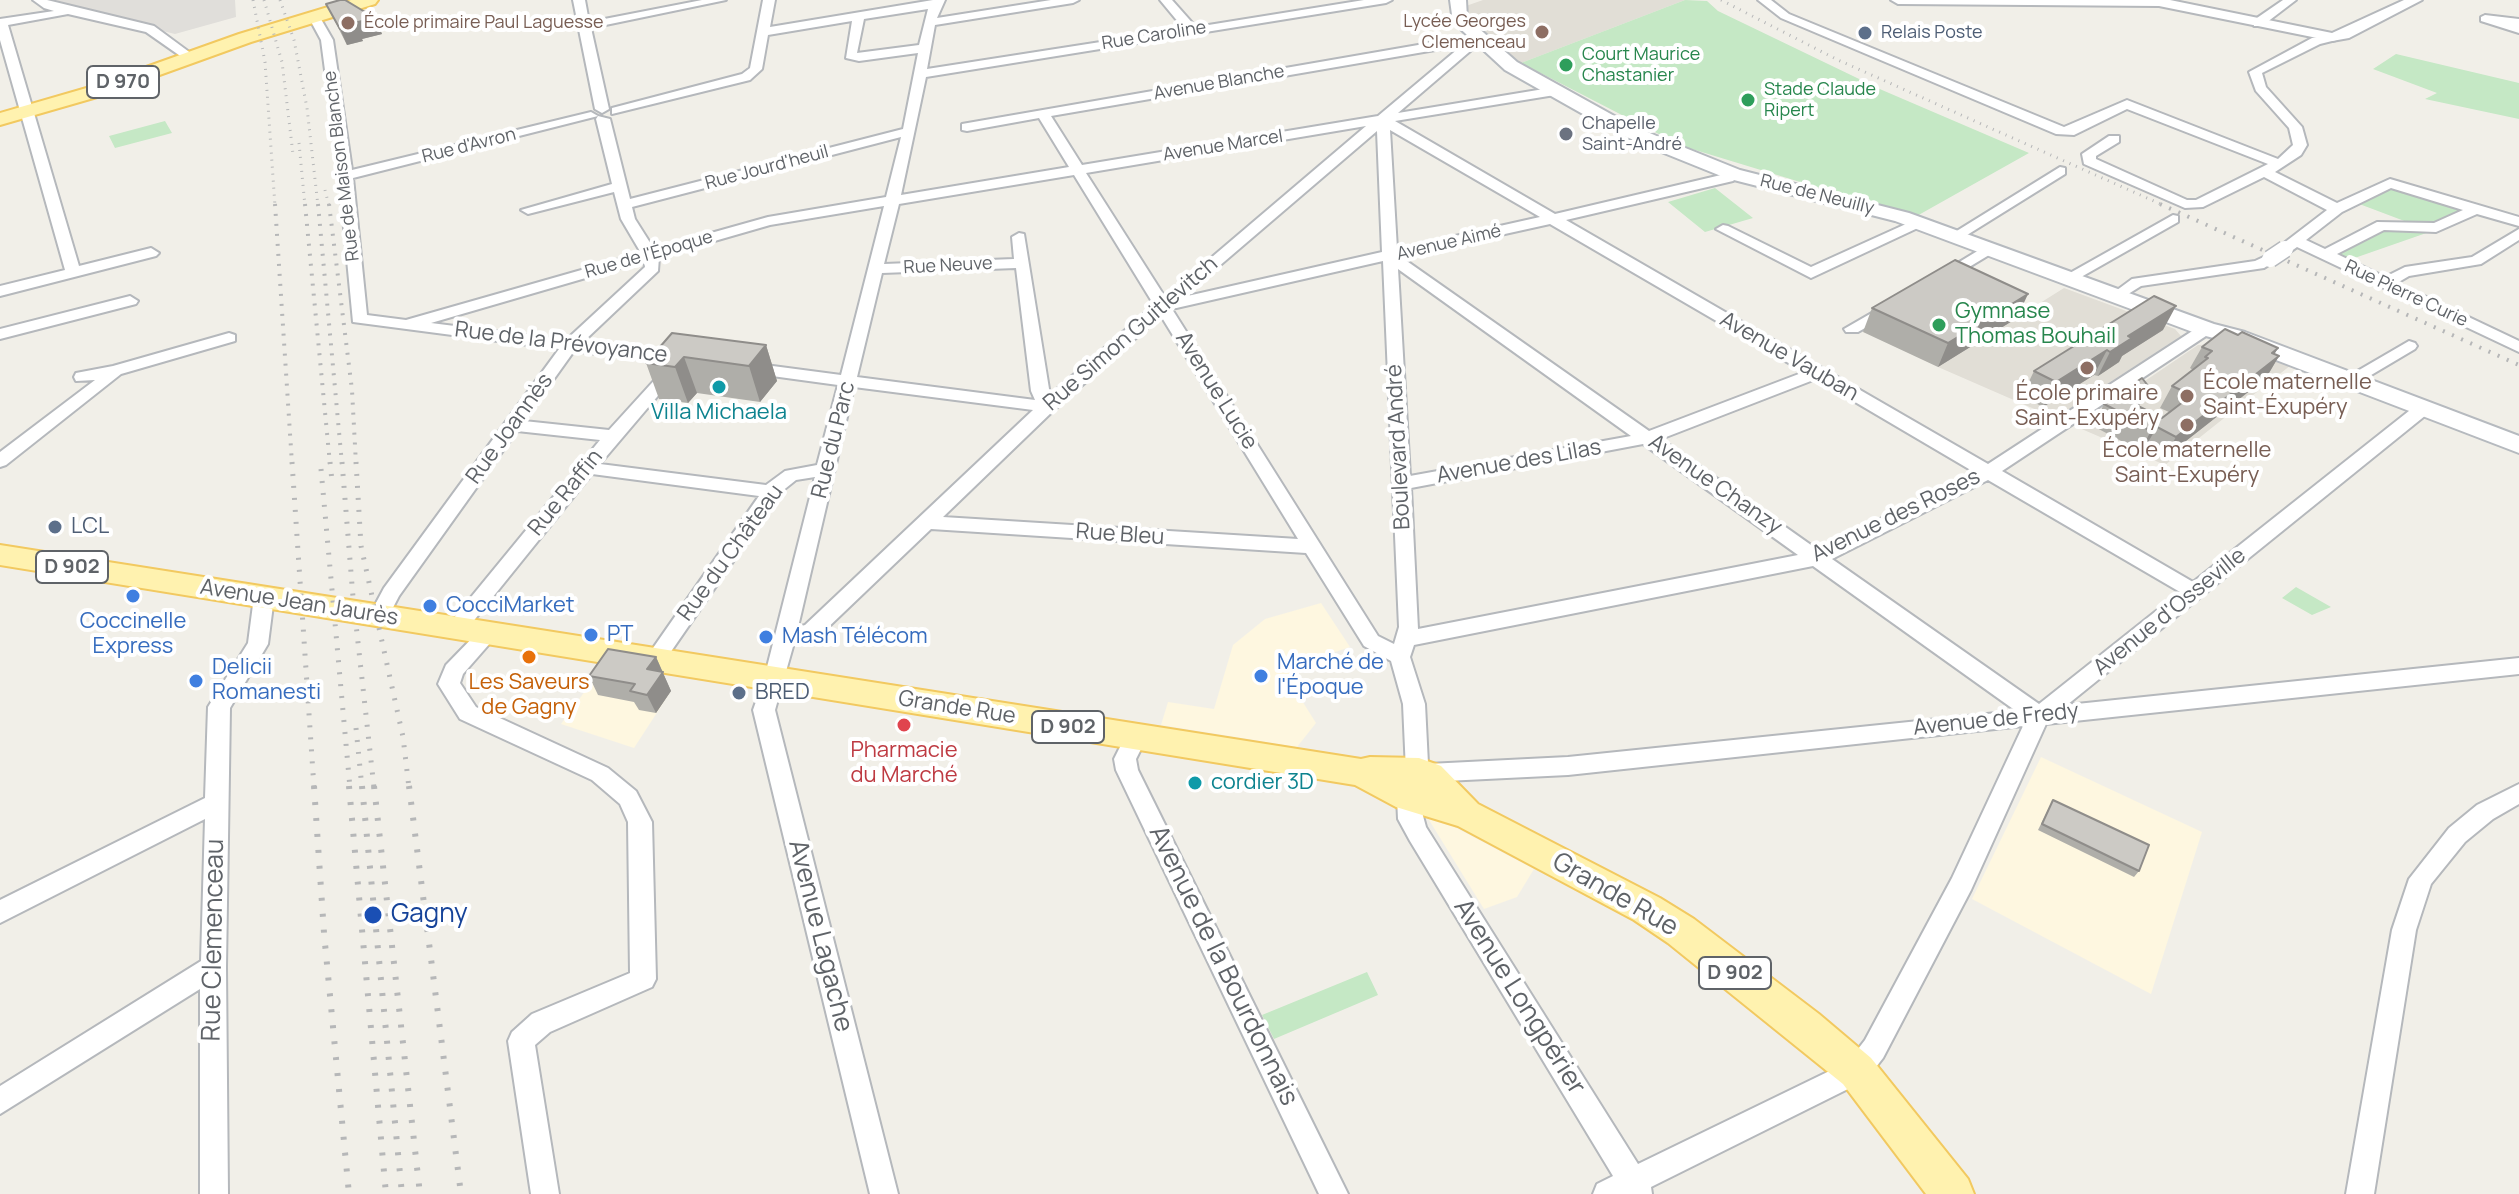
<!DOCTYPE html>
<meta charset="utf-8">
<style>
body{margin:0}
canvas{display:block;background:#f1efe8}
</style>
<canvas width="2519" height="1194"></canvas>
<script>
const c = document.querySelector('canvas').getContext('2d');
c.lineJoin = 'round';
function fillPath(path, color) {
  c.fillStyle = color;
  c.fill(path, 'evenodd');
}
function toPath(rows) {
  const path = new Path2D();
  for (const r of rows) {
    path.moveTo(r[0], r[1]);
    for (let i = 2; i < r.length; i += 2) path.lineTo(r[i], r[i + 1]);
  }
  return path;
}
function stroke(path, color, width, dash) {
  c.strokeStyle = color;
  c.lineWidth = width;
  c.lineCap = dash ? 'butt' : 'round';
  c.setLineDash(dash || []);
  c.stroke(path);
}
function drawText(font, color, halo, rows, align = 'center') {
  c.font = font + ' Manrope,sans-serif';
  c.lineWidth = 8;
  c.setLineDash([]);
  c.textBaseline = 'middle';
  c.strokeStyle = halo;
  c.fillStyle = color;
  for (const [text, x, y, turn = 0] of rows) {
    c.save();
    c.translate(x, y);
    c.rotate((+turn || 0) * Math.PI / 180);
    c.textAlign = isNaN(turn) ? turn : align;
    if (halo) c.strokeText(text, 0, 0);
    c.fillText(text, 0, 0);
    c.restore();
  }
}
fillPath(toPath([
 [1321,603,1350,647,1300,664,1294,688,1316,723,1297,747,1161,725,1168,702,1214,709,1233,645,1265,619],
 [604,665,665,675,657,688,671,691,634,748,561,724],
 [2041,757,2202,832,2151,994,1972,899],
 [1432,815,1534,869,1517,897,1484,909,1429,820]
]), '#fef7e0');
fillPath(toPath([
 [47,0,235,0,236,17,175,34,53,4]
]), '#e0deda');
fillPath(toPath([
 [1483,0,1685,0,1521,63,1478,27,1465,12,1466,6],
 [2064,288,2175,329,2181,336,2055,418,1938,367],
 [2232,343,2291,365,2165,465,2077,427,2198,345]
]), '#e1ded6');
fillPath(toPath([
 [1685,0,1707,1,1718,11,1882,90,2029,153,1915,217,1682,146,1521,63],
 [2396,54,2519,83,2519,119,2425,99,2437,93,2373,69],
 [165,121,172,133,115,148,109,136],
 [2385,185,2460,208,2464,213,2439,225,2415,225,2354,202],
 [1715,188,1753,218,1705,232,1668,202],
 [2385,227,2435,230,2346,261,2339,258,2341,251],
 [2296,587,2331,607,2312,615,2282,598],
 [1367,972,1378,995,1274,1039,1262,1015]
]), '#c5e8c5');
const minor = toPath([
 [33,0,47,0,154,26,196,57,186,60,146,32,68,14,8,25,79,266,151,248,159,253,156,256,0,296,0,286,65,270,0,40,0,19,54,11,44,8,33,0],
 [573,0,585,0,589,22,702,0,726,0,591,28,609,109,602,113,595,109,573,0],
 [763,0,775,0,770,27,933,0,945,0,937,18,1051,0,1079,0,1073,3,935,25,927,69,1184,29,1160,0,1172,0,1196,27,1364,0,1392,0,1386,3,926,77,901,195,1069,167,1039,118,967,131,962,130,962,124,1447,40,1495,40,1495,46,1474,48,1468,53,1398,113,1556,87,1562,91,1561,94,1395,121,1555,214,1738,171,1740,174,1733,181,1566,220,1988,464,2200,326,2212,326,2212,332,2002,471,2193,582,2419,403,2431,403,2434,407,2431,411,2067,705,2519,658,2519,674,2046,724,1971,890,1883,1058,1866,1080,1651,1187,1652,1194,1593,1194,1597,1184,1613,1176,1410,841,1398,819,1397,797,1400,790,1408,788,1416,790,1426,827,1638,1164,1848,1062,1865,1040,1952,878,2023,726,1568,775,1425,782,1409,777,1406,771,1403,704,1391,661,1364,646,1306,553,931,529,819,636,794,643,775,710,898,1194,870,1194,753,710,764,679,815,477,796,480,781,492,661,666,647,666,644,661,759,496,592,474,463,634,449,634,446,629,449,624,600,440,517,431,399,596,386,621,372,621,369,616,384,588,559,349,353,322,339,176,321,40,308,16,318,14,333,40,352,170,591,112,598,116,353,178,367,315,406,320,641,253,621,219,614,192,528,214,521,210,612,184,596,119,598,116,610,119,630,199,903,129,918,53,859,61,846,58,852,21,768,35,762,69,750,80,612,114,612,108,742,74,750,68,763,0],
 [928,9,919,45,857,53,864,19,928,9],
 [1447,48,1459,48,1378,116,1082,165,1051,116,1447,48],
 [1366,126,1165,297,1086,173,1366,126],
 [1390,130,1540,217,1397,249,1390,130],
 [1377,131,1382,252,1183,297,1377,131],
 [901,137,886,197,768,217,654,249,635,219,632,207,901,137],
 [1074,175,1154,305,1050,395,1024,234,1019,233,1012,237,1014,259,884,264,899,204,1074,175],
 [884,206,841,375,750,363,742,368,750,373,838,385,817,465,785,471,766,485,600,464,679,371,679,364,687,359,679,354,583,342,658,271,659,257,770,225,884,206],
 [1550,224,1804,372,1649,431,1401,257,1550,224],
 [644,261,645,267,566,340,431,323,644,261],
 [1383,261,1399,627,1394,644,1378,636,1172,309,1383,261],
 [1016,268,1031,391,1035,400,857,377,882,273,1016,268],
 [1398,269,1631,436,1410,476,1398,269],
 [1161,316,1298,539,943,517,1053,411,1161,316],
 [574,351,670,363,609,430,524,421,574,351],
 [1816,379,1974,472,1818,550,1661,439,1816,379],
 [854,387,1033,410,805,625,798,627,854,387],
 [1643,444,1798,555,1418,629,1411,488,1643,444],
 [1988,480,2180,592,2039,704,1832,559,1988,480],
 [1813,566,2016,711,1568,757,1428,764,1425,704,1410,657,1414,645,1813,566],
 [1758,0,1771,0,1789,14,2064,127,2127,100,2278,159,2293,145,2289,128,2256,91,2249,72,2312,38,2336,34,2336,40,2320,44,2262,73,2266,87,2302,127,2307,145,2301,155,2275,172,2337,203,2390,179,2519,217,2519,226,2477,214,2436,232,2384,230,2337,254,2385,277,2405,267,2472,257,2519,229,2519,240,2481,264,2409,276,2397,283,2519,341,2519,352,2297,247,2290,252,2280,252,2280,246,2327,210,2264,177,2203,207,2185,208,2084,164,2082,154,2109,136,2119,136,2119,142,2096,156,2096,159,2187,200,2196,200,2268,164,2127,109,2074,135,2056,134,1781,18,1758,0],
 [2391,188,2463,210,2434,223,2377,222,2325,249,2306,240,2342,212,2391,188],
 [2283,0,2296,0,2262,26,2254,26,2254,20,2283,0],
 [2485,15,2519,19,2519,33,2481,21,2481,17,2485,15],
 [2060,167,2065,168,2065,174,1959,240,1949,240,1947,237,2060,167],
 [2173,215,2178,216,2178,222,2074,281,2069,283,2061,278,2173,215],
 [1917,219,1922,220,1922,226,1811,278,1716,229,1723,225,1728,226,1811,267,1917,219],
 [1989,244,1994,246,1994,252,1946,281,1941,283,1933,278,1989,244],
 [2270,254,2278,259,2264,268,2141,286,2117,301,2109,296,2132,279,2255,261,2270,254],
 [130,296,138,301,136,304,0,339,0,329,130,296],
 [1889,303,1897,308,1895,311,1858,332,1846,332,1844,329,1889,303],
 [229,333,235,335,235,341,121,374,6,465,0,467,0,452,95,380,76,381,74,377,76,373,113,366,229,333],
 [2409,341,2415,343,2417,346,2415,349,2356,384,2350,385,2342,380,2409,341],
 [264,590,274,597,268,644,230,708,226,967,228,1194,200,1194,200,989,0,1114,0,1086,201,961,205,819,0,923,0,900,205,798,208,707,248,643,254,597,264,590],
 [488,627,495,629,498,634,463,674,460,683,476,707,608,768,636,791,652,822,656,979,652,987,550,1032,535,1045,559,1194,531,1194,508,1041,512,1032,532,1014,630,973,628,822,620,804,592,780,460,719,438,684,446,665,481,629,488,627],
 [1136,728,1144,731,1147,737,1136,759,1138,770,1348,1194,1319,1194,1116,770,1114,759,1128,731,1136,728],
 [2519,784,2519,804,2493,819,2465,842,2431,884,2416,930,2374,1194,2346,1194,2392,930,2409,879,2449,828,2477,805,2519,784]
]);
const tertiary = toPath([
 [1891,0,2170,0,2332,33,2404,0,2422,0,2349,38,2332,41,2159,6,1898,4,1891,0]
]);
const secondary = toPath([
 [1450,0,1466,0,1467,18,1517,62,1627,123,1668,141,1740,170,1909,213,2214,324,2245,332,2519,436,2519,453,2229,342,2198,334,1895,221,1726,178,1654,149,1613,131,1505,70,1453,22,1450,0]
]);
const primary = toPath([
 [351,0,378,0,375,4,251,42,104,95,0,125,0,113,90,87,239,34,351,0],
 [0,545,1361,759,1370,757,1419,758,1441,766,1478,804,1660,898,1694,919,1819,1014,1871,1058,1968,1179,1974,1194,1926,1194,1843,1084,1668,943,1634,920,1458,826,1396,807,1355,785,0,565,0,545]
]);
stroke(minor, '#b5b8bc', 4);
stroke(tertiary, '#b5b8bc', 4);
stroke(secondary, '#b6babf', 4);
stroke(primary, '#f2c960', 4);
fillPath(minor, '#fff');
fillPath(tertiary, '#fff');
fillPath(secondary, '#fff');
fillPath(primary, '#fff2af');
stroke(toPath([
 [253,0,265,62,275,206],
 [264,0,282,62,293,154],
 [280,0,294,40,307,108,318,206],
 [1721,0,1838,60,2165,206],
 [299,143,305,206],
 [325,190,329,206]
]), '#b6b7b8', 3, [1, 6]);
stroke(toPath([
 [275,204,292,464],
 [305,204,330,464],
 [318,204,342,464],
 [329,204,352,390,356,464],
 [2160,204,2519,365]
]), '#b6b7b8', 4, [2, 8]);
stroke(toPath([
 [292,462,314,788],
 [330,462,332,481],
 [342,462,353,597,374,788],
 [356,462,361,546,403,737,409,788],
 [321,469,350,788],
 [356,728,362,788]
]), '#b6b7b8', 5, [2, 10]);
stroke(toPath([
 [314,786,324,933,349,1194],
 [349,786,386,1194],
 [362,786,402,1194],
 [374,786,420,1194],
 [409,786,461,1194]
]), '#b6b7b8', 6, [3, 13]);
const minorBridge = toPath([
 [2270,259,2285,249]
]);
stroke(minorBridge, '#b5b8bc', 19, []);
stroke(minorBridge, '#fff', 16);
fillPath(toPath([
 [326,4,375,18,382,34,362,39,363,41,347,45],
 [1872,308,2017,318,1938,367,1863,332],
 [2163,330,2122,356,2119,362,2098,376,2094,375,2043,407,2022,396,2034,371],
 [2238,335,2278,348,2274,354,2279,356,2266,378,2163,459,2144,449,2139,453,2124,445,2125,443,2093,426,2104,404,2138,406,2162,418,2169,412,2160,408,2172,386,2193,370,2190,368,2202,347],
 [766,345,777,381,760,402,697,393,688,403,659,399,646,363],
 [656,657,671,691,656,713,639,710,634,702,598,695,589,676],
 [2053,800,2139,871,2134,877,2038,830]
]), '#afaea9');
fillPath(toPath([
 [375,18,382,34,362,39,363,41,347,45,340,29,354,23],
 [2028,294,2017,318,1938,367,1948,343],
 [2176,306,2163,330,2122,356,2119,362,2098,376,2110,352,2128,336],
 [766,345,777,381,760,402,749,366],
 [2278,348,2268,365,2279,356,2266,378,2163,459,2176,437],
 [2107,350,2094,375,2043,407,2056,382],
 [684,357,697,393,688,403,675,367],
 [2149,387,2137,409,2130,402],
 [2157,427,2144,449,2139,453,2151,431],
 [656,657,671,691,656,713,647,695,647,669]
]), '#8f8d8a');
const building = toPath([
 [340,0,345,0,375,18,354,23,355,25,340,29,326,4,340,0],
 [1955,260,2028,294,1948,343,1872,308,1955,260],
 [2154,296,2176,306,2128,336,2132,338,2110,352,2107,350,2056,382,2034,371,2154,296],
 [2225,329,2238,335,2242,332,2278,348,2272,353,2279,356,2176,437,2157,427,2151,431,2136,423,2139,422,2104,404,2142,378,2149,387,2130,402,2162,418,2192,395,2172,386,2208,358,2205,357,2212,351,2202,347,2225,329],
 [672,333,766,345,749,366,684,357,675,367,646,363,672,333],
 [608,649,656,657,647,669,663,672,647,695,630,691,635,684,589,676,608,649],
 [2053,800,2149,845,2139,871,2042,824,2053,800]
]);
fillPath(building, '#cccac5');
stroke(building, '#8f8d8a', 2);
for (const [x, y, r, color] of [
 [348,23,8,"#8d6e63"],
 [1542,32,8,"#8d6e63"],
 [1865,33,8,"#5c6f8a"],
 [1566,65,8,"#2e9e5b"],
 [1748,100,8,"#2e9e5b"],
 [1566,134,8,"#6b7280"],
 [1939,325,8,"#2e9e5b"],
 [2087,368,8,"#8d6e63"],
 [719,387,8,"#0f9aa8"],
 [2187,396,8,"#8d6e63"],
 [2187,425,8,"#8d6e63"],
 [55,527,8,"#5c6f8a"],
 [133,596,8,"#3f7fe0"],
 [430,606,8,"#3f7fe0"],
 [591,635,8,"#3f7fe0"],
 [766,637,8,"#3f7fe0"],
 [529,657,8,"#e8710a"],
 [1261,676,8,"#3f7fe0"],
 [196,681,8,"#3f7fe0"],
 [739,693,8,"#5c6f8a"],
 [904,725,8,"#e0444e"],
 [1195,783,8,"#0f9aa8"],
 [373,915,10,"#1a4fb4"]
]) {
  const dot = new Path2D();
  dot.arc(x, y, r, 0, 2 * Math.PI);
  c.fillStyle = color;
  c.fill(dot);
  stroke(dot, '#fff', 3);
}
drawText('18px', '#785e54', '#fff', [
 ["Lycée Georges",1526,22],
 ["Clemenceau",1526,43],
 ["École primaire Paul Laguesse",364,23,"left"]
], 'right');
drawText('18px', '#4e5e75', '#fff', [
 ["Relais Poste",1881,33]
], 'left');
drawText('18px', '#5f6368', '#fff', [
 ["Rue Caroline",1154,36,-9],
 ["Avenue Blanche",1219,83,-10],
 ["Rue d'Avron",469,146,-14],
 ["Avenue Marcel",1223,146,-9],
 ["Rue de Maison Blanche",342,166,-97],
 ["Rue Jourd'heuil",767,168,-15],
 ["Rue de Neuilly",1817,195,14],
 ["Avenue Aimé",1449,243,-13],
 ["Rue de l'Époque",649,255,-16],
 ["Rue Neuve",948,266,-3],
 ["Rue Pierre Curie",2406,294,25]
]);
drawText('18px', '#27864d', '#fff', [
 ["Court Maurice",1582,55],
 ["Chastanier",1582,76],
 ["Stade Claude",1764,90],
 ["Ripert",1764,111]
], 'left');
drawText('18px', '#5b616d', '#fff', [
 ["Chapelle",1582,124],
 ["Saint-André",1582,145]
], 'left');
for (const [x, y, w] of [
 [123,82,72],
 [72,567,72],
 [1068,727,72],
 [1735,973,72]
]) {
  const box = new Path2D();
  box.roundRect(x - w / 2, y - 16, w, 32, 6);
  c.fillStyle = '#fff';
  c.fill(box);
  stroke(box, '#5f6368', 2);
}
drawText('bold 20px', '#5f6368', null, [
 ["D 970",123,82],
 ["D 902",72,567],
 ["D 902",1068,727],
 ["D 902",1735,973]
]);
drawText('22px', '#27864d', '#fff', [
 ["Gymnase",1955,312],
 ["Thomas Bouhail",1955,337]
], 'left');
drawText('22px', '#5f6368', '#fff', [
 ["Rue Simon Guitlevitch",1131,334,-41],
 ["Rue de la Prévoyance",561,343,7],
 ["Avenue Vauban",1789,357,30],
 ["Avenue Lucie",1216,391,58],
 ["Rue Joannès",510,429,-54],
 ["Rue du Parc",834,440,-76],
 ["Boulevard André",1399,447,-93],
 ["Avenue des Lilas",1519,462,-10],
 ["Avenue Chanzy",1715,485,35],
 ["Rue Raffin",566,493,-51],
 ["Avenue des Roses",1896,516,-26],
 ["Rue Bleu",1120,535,4],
 ["Rue du Château",731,553,-54],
 ["Avenue Jean Jaurès",299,603,9],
 ["Avenue d'Osseville",2170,612,-39],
 ["Grande Rue",957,708,9],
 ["Avenue de Fredy",1996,720,-6]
]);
drawText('22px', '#785e54', '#fff', [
 ["École maternelle",2203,383,"left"],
 ["Saint-Éxupéry",2203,408,"left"],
 ["École primaire",2087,394],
 ["Saint-Exupéry",2087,419],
 ["École maternelle",2187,451],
 ["Saint-Exupéry",2187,476]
]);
drawText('22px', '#0d838f', '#fff', [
 ["Villa Michaela",719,413],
 ["cordier 3D",1211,783,"left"]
]);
drawText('22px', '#4e5e75', '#fff', [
 ["LCL",71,527],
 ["BRED",755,693]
], 'left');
drawText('22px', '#366cbe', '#fff', [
 ["CocciMarket",446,606],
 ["Coccinelle",133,622,"center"],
 ["Express",133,647,"center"],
 ["PT",607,635],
 ["Mash Télécom",782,637],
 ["Marché de",1277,663],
 ["l'Époque",1277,688],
 ["Delicii",212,668],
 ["Romanesti",212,693]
], 'left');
drawText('22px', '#c56008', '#fff', [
 ["Les Saveurs",529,683],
 ["de Gagny",529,708]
]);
drawText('22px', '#be3a42', '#fff', [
 ["Pharmacie",904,751],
 ["du Marché",904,776]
]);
drawText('26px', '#5f6368', '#fff', [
 ["Grande Rue",1615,895,30],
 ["Avenue Lagache",820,936,76],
 ["Rue Clemenceau",214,940,-89],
 ["Avenue de la Bourdonnais",1223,966,64],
 ["Avenue Longpérier",1519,997,58]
]);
drawText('26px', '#164399', '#fff', [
 ["Gagny",391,915]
], 'left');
</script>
